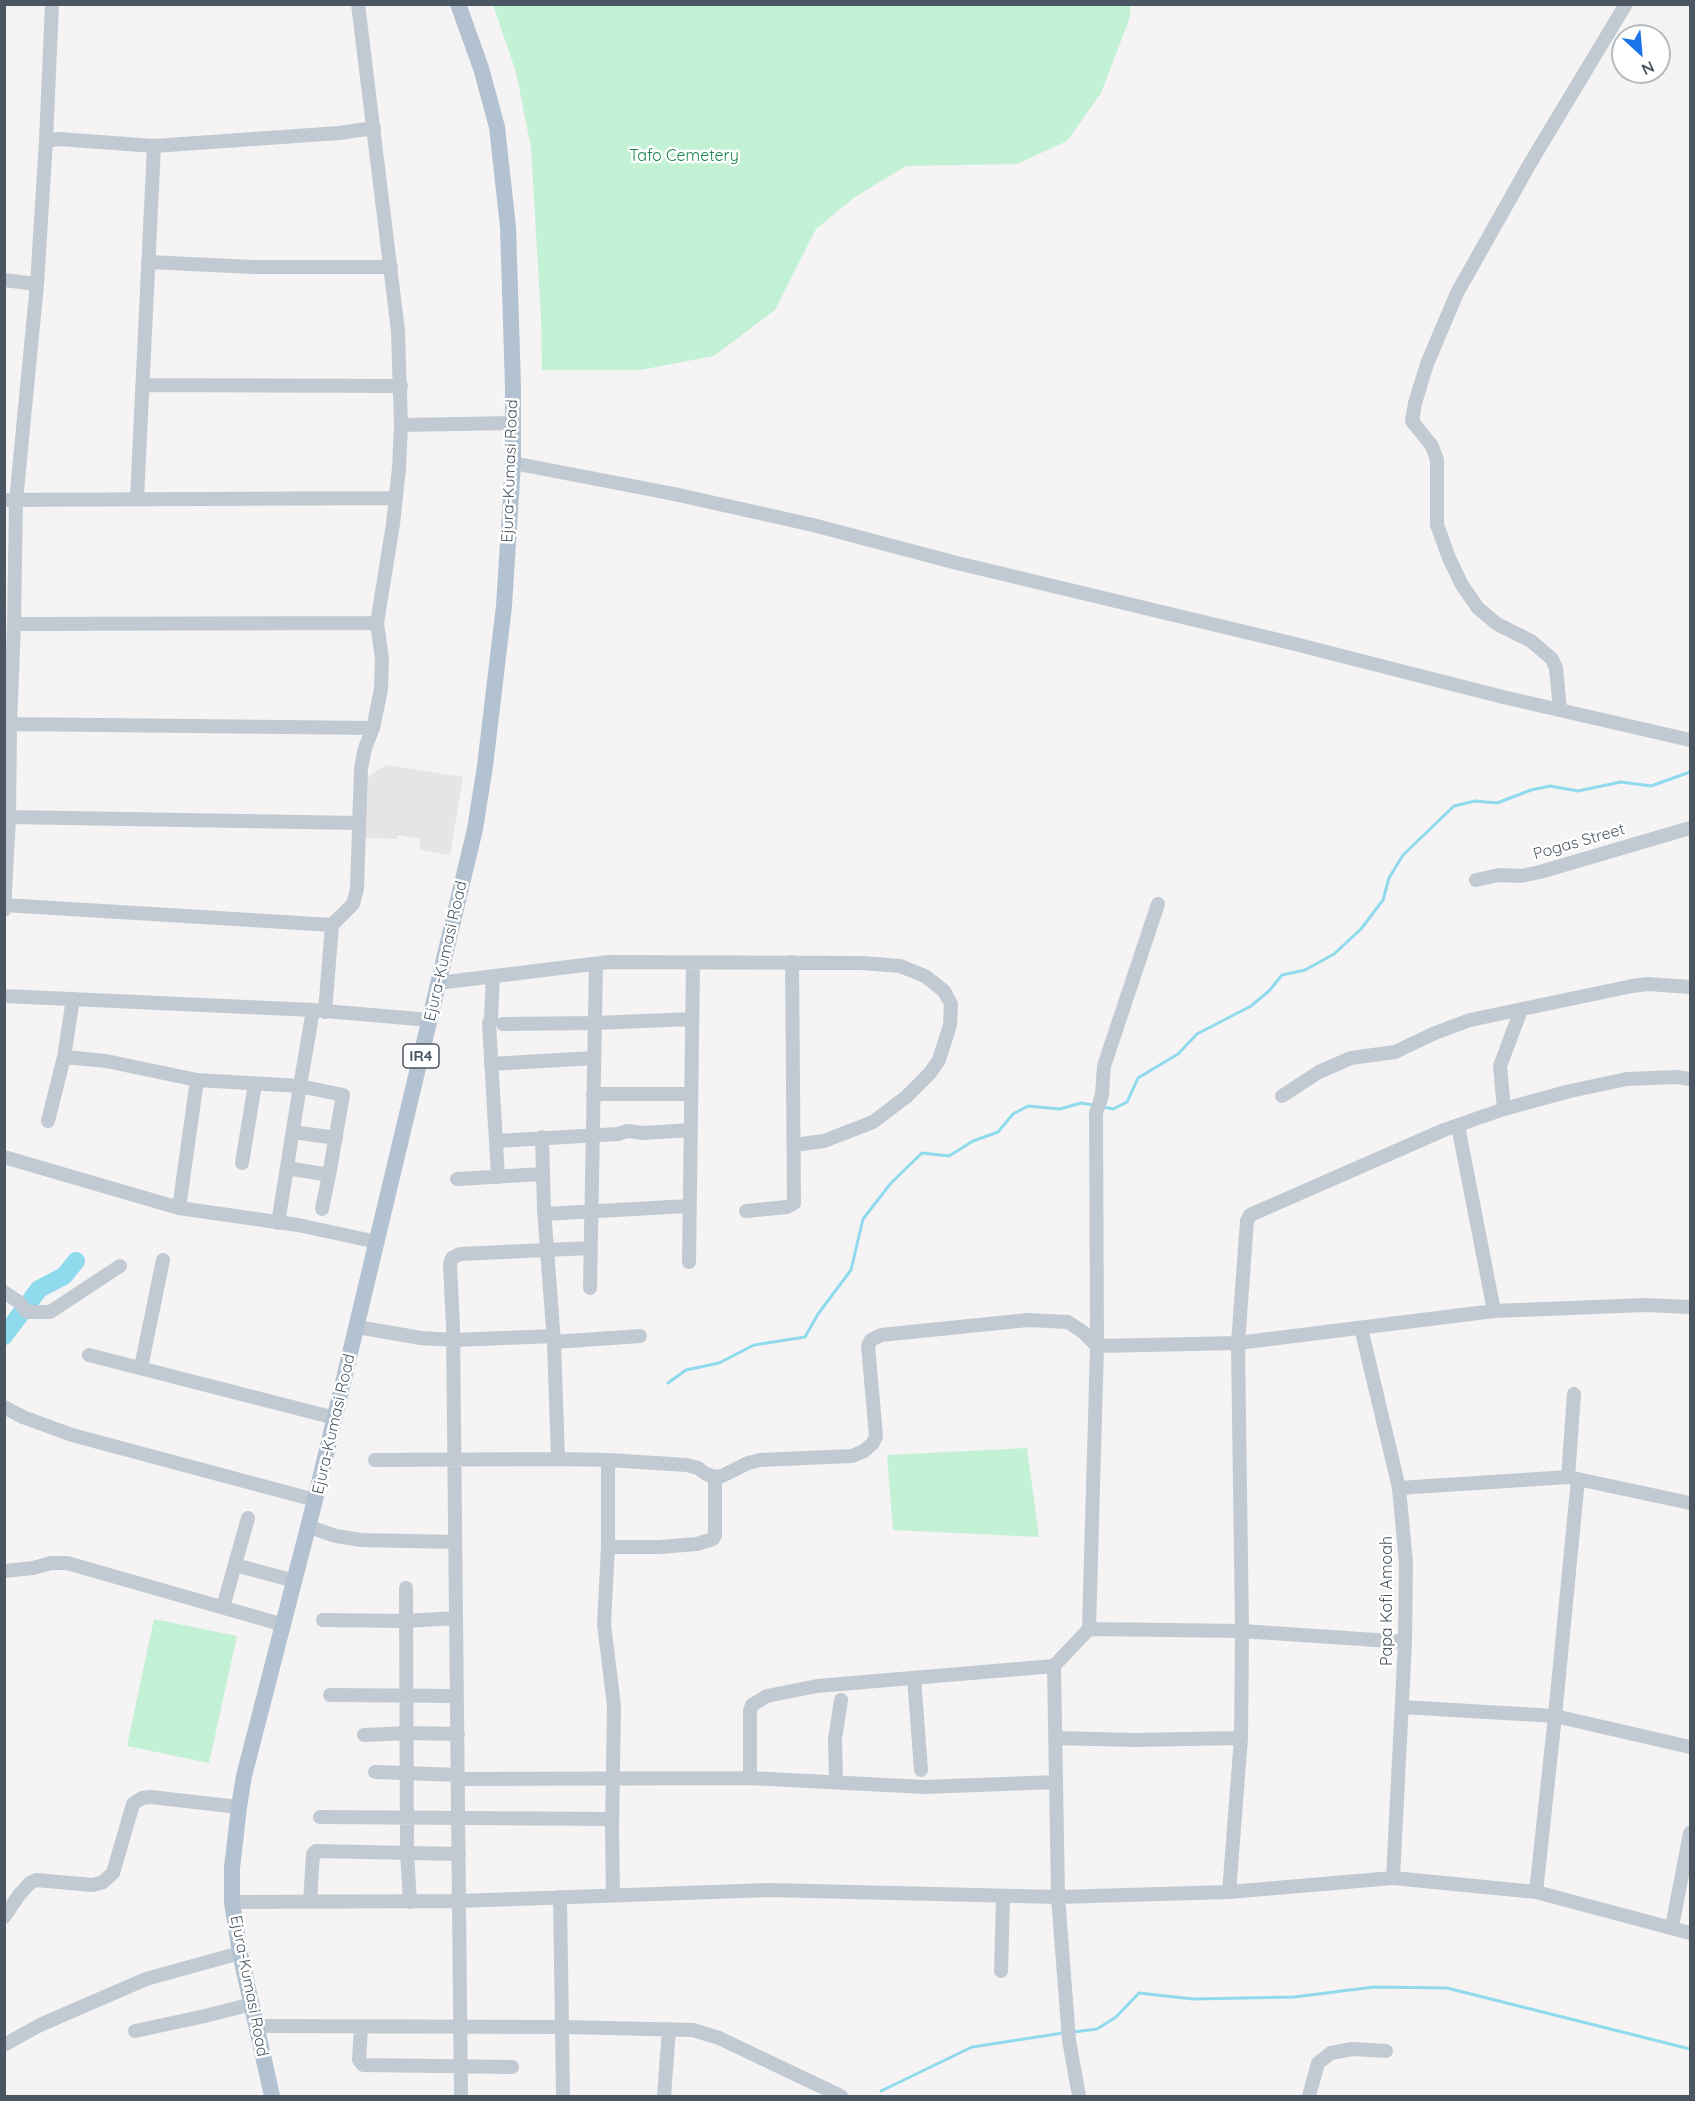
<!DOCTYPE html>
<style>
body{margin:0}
#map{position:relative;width:1695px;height:2101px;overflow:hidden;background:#f5f3f3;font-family:Quicksand,sans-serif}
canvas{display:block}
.frame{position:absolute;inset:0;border:6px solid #4a5661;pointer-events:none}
.north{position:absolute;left:1611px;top:24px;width:60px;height:60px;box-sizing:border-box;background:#fff;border:2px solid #b7bbc0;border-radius:50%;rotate:154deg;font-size:16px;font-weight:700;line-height:24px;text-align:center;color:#4a5661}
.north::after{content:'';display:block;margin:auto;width:21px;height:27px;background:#1a73e8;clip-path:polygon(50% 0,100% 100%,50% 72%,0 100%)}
</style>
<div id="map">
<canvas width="1695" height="2101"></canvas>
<div class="frame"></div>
<div class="north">N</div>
</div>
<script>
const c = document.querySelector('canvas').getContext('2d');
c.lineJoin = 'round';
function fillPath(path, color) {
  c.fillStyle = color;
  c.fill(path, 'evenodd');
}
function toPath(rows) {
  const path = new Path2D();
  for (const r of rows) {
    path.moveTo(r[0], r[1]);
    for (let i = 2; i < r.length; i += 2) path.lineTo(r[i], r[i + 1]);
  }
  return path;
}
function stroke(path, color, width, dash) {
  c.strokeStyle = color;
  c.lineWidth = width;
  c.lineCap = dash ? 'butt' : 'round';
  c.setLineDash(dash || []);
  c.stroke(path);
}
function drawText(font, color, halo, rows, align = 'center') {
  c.font = font + ' Quicksand,sans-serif';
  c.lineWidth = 5;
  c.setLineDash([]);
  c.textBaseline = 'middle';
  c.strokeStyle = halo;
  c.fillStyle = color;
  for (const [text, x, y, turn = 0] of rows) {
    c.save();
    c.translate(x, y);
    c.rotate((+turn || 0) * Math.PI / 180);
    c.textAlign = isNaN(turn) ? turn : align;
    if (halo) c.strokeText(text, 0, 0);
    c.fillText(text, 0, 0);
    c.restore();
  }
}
fillPath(toPath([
 [386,765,463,777,450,855,420,850,420,839,398,835,397,839,365,838,362,797,368,777]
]), '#e6e4e5');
fillPath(toPath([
 [493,5,493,4,1131,5,1129,20,1101,93,1067,141,1017,164,906,166,855,197,816,229,775,310,714,356,640,370,542,370,541,317,531,148,516,72],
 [1027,1448,1039,1537,893,1530,887,1455],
 [154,1619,237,1636,209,1763,127,1746]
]), '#c3f1d5');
stroke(toPath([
 [1103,1107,1113,1109,1127,1102,1138,1078,1178,1054,1197,1034,1251,1006,1269,991,1282,975,1305,970,1334,954,1361,929,1383,900,1389,878,1403,855,1454,806,1475,801,1497,803,1531,790,1550,786,1578,791,1621,782,1651,786,1690,772],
 [668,1383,686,1370,719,1363,754,1345,805,1337,818,1314,851,1270,863,1219,891,1183,922,1153,949,1156,973,1141,998,1132,1013,1114,1028,1106,1060,1109,1081,1103,1093,1105],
 [1073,2032,1097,2029,1116,2017,1139,1993,1193,1999,1294,1997,1374,1987,1447,1988,1690,2049],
 [881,2091,972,2047,1063,2033]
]), '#90daee', 3);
stroke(toPath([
 [4,1336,39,1289,64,1276,76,1261]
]), '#90daee', 18);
stroke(toPath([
 [46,141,59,139,154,146,339,133,374,128],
 [148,262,253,267,391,267],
 [4,280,37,284],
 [142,385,401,386],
 [401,425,513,423],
 [513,463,674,494,813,525,957,563,1287,642,1503,697,1690,740],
 [137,498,154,146],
 [4,500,396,498],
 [14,624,377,623],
 [1560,710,1556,668,1552,659,1531,641,1497,624,1478,608,1462,585,1449,558,1437,525,1437,460,1432,446,1412,421,1415,403,1427,364,1457,293,1532,160,1626,4],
 [10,724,373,728],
 [9,817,358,823],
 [1476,880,1499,875,1521,876,1540,872,1690,828],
 [5,905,332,925],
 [4,910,9,817,10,724,14,624,16,501,37,284,46,141,52,4],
 [493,976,491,1018,489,1023,498,1177],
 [438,983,609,962,862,963,900,966,925,976,944,991,951,1004,950,1025,939,1060,930,1073,906,1097,873,1122,824,1141,794,1145],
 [4,996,313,1010,430,1020],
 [325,1012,332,925,353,904,357,889,361,768,365,748,373,728,381,689,382,659,377,623,393,524,399,468,401,425,398,331,358,4],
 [503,1024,595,1023,692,1019],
 [64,1057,106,1061,197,1080],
 [491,1064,594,1058],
 [593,1094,691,1094],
 [1282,1096,1319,1072,1351,1058,1395,1052,1435,1033,1470,1020,1632,986,1648,984,1690,987],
 [1504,1109,1500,1066,1521,1010],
 [48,1121,64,1057,73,999],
 [1458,1126,1494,1311],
 [293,1132,336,1138],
 [542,1137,544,1210,554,1342,558,1459],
 [496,1141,618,1134,627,1131,644,1133,690,1130],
 [4,1157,179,1208,298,1225,377,1242],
 [242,1163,255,1084],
 [287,1168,329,1175,322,1209],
 [457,1179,543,1174],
 [179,1208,197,1080,300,1086,313,1010],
 [746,1211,787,1207,794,1203,792,962],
 [545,1214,688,1206],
 [278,1223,300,1086,343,1095,329,1175],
 [689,1262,693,963],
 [590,1288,596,964],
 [4,1292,19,1302,27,1312,50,1312,120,1266],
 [357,1327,421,1338,454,1340,554,1336],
 [1361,1328,1399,1488,1406,1563,1405,1642,1393,1878],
 [554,1342,640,1336],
 [89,1355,335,1418],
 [141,1367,163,1260],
 [4,1407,23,1417,72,1435,315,1500],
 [375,1460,558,1459,608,1460,687,1465,698,1468,706,1474,715,1477,722,1476,748,1463,760,1460,852,1456,864,1451,873,1443,876,1436,868,1346,871,1340,881,1335,1028,1320,1068,1322,1083,1332,1097,1346,1238,1343,1494,1311,1645,1305,1690,1307],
 [608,1460,608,1547,604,1624,614,1706,612,1830,613,1895],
 [1568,1477,1574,1394],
 [1399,1488,1568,1477,1690,1503],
 [309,1527,336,1536,361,1540,455,1542],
 [608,1547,659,1547,697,1544,713,1539,715,1535,715,1477],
 [235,1565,295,1581],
 [4,1571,33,1568,51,1563,67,1563,284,1625],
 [406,1588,407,1853,410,1902],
 [223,1607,248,1518],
 [323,1620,406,1621,456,1618],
 [1089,1629,1242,1631,1405,1642],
 [914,1678,921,1770],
 [330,1695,457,1696],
 [1402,1707,1555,1716,1690,1747],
 [364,1735,406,1733,458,1734],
 [1055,1738,1133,1740,1241,1738],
 [375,1772,459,1775],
 [750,1778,750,1711,752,1705,767,1696,817,1686,1054,1666],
 [459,1779,750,1778,924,1787,1056,1782],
 [836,1782,835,1739,841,1700],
 [320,1817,612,1819],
 [1229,1892,1241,1738,1242,1631,1238,1343,1247,1221,1250,1215,1444,1130,1504,1109,1570,1091,1627,1079,1677,1077,1690,1079],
 [1536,1892,1555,1716,1578,1479],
 [560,1897,563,2096],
 [232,1902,459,1901,769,1890,1058,1897,1229,1892,1393,1878,1536,1892,1690,1933],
 [310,1902,313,1854,316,1851,459,1854],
 [4,1917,19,1895,30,1883,36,1880,93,1885,103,1882,113,1873,133,1804,142,1798,150,1797,239,1807],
 [1672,1927,1690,1833],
 [1001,1971,1003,1896],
 [257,2026,563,2027,693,2030,719,2038,841,2096],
 [361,2026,359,2060,363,2065,512,2067],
 [135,2031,205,2016,252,2004],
 [4,2045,40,2025,146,1979,240,1953],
 [461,2096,453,1327,450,1264,452,1258,460,1254,590,1248],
 [664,2096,669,2029],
 [1079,2096,1069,2040,1058,1897,1054,1666,1089,1629,1097,1346,1096,1113,1102,1095,1104,1066,1158,904],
 [1309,2096,1318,2063,1331,2053,1352,2049,1386,2051]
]), '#c1cad2', 14);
stroke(toPath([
 [272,2096,240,1953,232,1902,232,1868,239,1807,244,1776,315,1500,475,829,485,766,504,606,513,463,513,387,508,227,497,127,481,68,458,4]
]), '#b3c2d1', 16);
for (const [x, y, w] of [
 [421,1056,36]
]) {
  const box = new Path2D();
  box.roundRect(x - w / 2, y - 12, w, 24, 4.5);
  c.fillStyle = '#fff';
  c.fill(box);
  stroke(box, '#4a5661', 1.5);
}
drawText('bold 15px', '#4a5661', null, [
 ["IR4",421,1056]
]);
drawText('16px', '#17864f', '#fff', [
 ["Tafo Cemetery",684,156]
]);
drawText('16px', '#4a5661', '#fff', [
 ["Ejura-Kumasi Road",510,471,-88],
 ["Pogas Street",1579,842,-16],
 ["Ejura-Kumasi Road",446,951,-77],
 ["Ejura-Kumasi Road",334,1424,-77],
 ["Papa Kofi Amoah",1387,1601,-90],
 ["Ejura-Kumasi Road",249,1986,79]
]);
</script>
